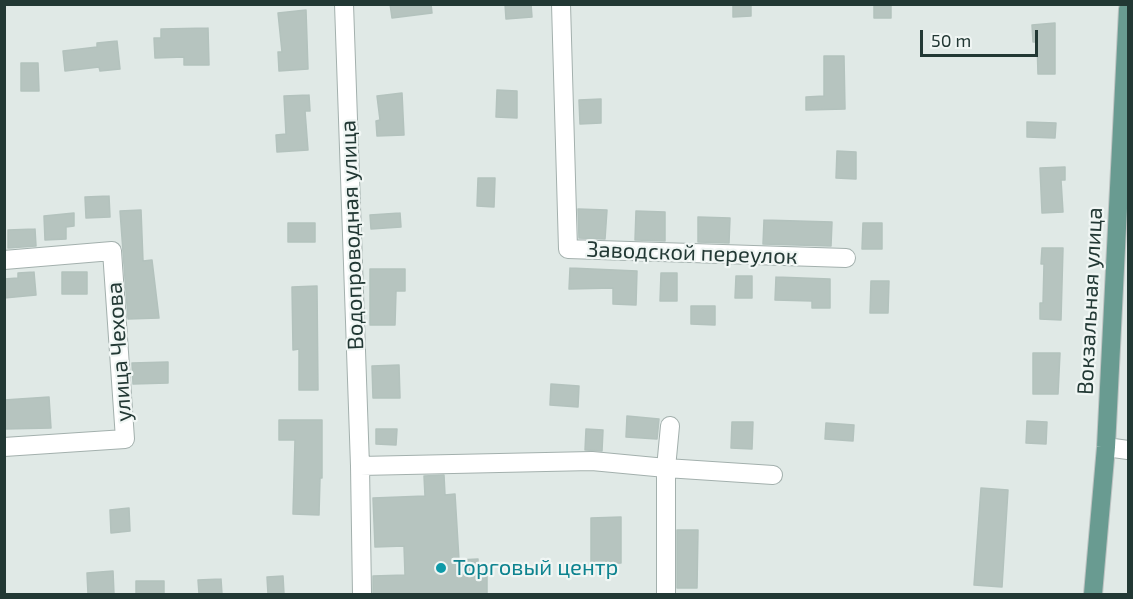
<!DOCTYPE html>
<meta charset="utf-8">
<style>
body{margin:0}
#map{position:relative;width:1133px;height:599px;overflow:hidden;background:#e0e9e6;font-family:"Exo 2",sans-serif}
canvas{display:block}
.frame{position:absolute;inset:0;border:6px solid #223834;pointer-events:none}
.scale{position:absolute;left:920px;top:30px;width:118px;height:27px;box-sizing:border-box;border:3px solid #223834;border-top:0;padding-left:8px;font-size:18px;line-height:21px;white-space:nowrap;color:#223834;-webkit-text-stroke:4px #f0f6f4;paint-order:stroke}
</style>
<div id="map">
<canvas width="1133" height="599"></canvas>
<div class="frame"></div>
<div class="scale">50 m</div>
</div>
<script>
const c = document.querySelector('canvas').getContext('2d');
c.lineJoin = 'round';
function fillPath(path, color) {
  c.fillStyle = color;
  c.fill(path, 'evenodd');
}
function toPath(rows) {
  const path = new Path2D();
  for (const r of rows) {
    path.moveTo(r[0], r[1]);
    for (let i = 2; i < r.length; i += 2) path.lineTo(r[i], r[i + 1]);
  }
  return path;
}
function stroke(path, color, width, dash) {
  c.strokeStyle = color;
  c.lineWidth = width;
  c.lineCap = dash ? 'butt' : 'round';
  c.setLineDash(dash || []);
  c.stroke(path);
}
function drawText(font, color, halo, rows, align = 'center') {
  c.font = font + ' "Exo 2",sans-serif';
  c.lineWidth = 4.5;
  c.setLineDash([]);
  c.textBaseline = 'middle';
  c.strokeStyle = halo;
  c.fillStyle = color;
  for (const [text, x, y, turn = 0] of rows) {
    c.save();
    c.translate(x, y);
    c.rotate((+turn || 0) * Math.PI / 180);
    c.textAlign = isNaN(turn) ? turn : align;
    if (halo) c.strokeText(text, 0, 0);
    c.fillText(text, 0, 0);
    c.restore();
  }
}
const building = toPath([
 [390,4,431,4,432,13,392,18,390,4],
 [505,4,531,4,532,17,506,19,505,4],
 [733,4,751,4,751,16,733,17,733,4],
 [874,4,891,4,891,18,874,18,874,4],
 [306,10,308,69,279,71,278,52,282,52,278,13,306,10],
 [1055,23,1055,74,1038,74,1037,42,1033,42,1032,25,1055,23],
 [208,28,209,65,184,65,184,57,155,58,154,38,161,38,161,29,208,28],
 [117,41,120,69,100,71,99,67,65,71,63,51,97,47,97,43,117,41],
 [824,56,844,56,845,109,806,110,806,97,824,96,824,56],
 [21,63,38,63,39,91,21,91,21,63],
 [497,90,517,91,517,118,496,117,497,90],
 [402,93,404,135,377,136,376,121,380,120,377,96,402,93],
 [309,95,310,111,305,111,308,150,277,152,276,135,286,134,284,96,309,95],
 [601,99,601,123,580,124,579,100,601,99],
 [1027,122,1056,123,1055,138,1027,137,1027,122],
 [837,151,856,152,856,179,836,178,837,151],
 [1065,167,1065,180,1061,180,1063,212,1042,213,1040,168,1065,167],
 [478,178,495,178,494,207,477,206,478,178],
 [109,196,110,217,86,218,85,197,109,196],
 [578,209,607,210,605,239,579,238,578,209],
 [141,210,143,261,152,260,159,318,128,319,120,211,141,210],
 [636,211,665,212,665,241,635,240,636,211],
 [74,213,74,226,66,227,66,239,45,240,44,216,74,213],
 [400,213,401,227,371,229,370,215,400,213],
 [698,217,730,218,729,243,698,242,698,217],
 [764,220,832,222,831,246,763,244,764,220],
 [288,223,315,223,315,242,288,242,288,223],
 [863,223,882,223,882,249,862,249,863,223],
 [35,229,36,246,8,248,8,230,35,229],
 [1042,248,1063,248,1061,320,1040,319,1040,303,1043,303,1044,264,1041,264,1042,248],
 [570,268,637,271,636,305,613,304,613,288,569,289,570,268],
 [370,269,405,269,405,291,396,291,395,325,370,325,370,269],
 [34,272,36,295,4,298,4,279,18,278,18,273,34,272],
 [62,272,87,272,87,294,62,294,62,272],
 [661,273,677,273,677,301,660,301,661,273],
 [736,276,752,276,752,298,735,298,736,276],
 [776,277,830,279,830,308,812,308,812,301,775,300,776,277],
 [871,281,889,281,888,313,870,313,871,281],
 [317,286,318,390,299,390,299,349,293,350,292,287,317,286],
 [691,306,715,306,715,325,691,324,691,306],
 [1033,353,1060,353,1058,394,1033,394,1033,353],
 [168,362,168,383,133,384,132,363,168,362],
 [399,365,400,398,373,398,372,366,399,365],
 [551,384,579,386,578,407,550,405,551,384],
 [49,397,51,428,4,429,4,400,49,397],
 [627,416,659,419,657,439,626,437,627,416],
 [279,420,322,420,322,478,320,478,319,515,293,514,295,440,279,440,279,420],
 [1027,421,1047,422,1046,444,1026,443,1027,421],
 [732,422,753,422,752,449,731,448,732,422],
 [826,423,854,425,853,441,825,439,826,423],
 [376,429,397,429,396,445,376,444,376,429],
 [586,429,603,430,602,451,585,450,586,429],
 [444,475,445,495,455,494,459,560,478,559,478,575,487,575,487,594,373,594,373,576,405,575,404,546,375,547,373,498,425,496,424,476,444,475],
 [981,488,1008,490,1002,587,974,585,981,488],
 [129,508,130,531,111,533,110,510,129,508],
 [621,517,621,563,591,564,591,518,621,517],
 [677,530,698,530,697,588,677,588,677,530],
 [113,571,114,594,88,594,87,573,113,571],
 [283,576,284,594,268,594,267,577,283,576],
 [221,579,222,594,199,594,198,580,221,579],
 [136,581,164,581,164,594,136,594,136,581]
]);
fillPath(building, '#b6c4bf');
stroke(building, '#b3c2bd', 1.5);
const minor = toPath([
 [344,4,360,466,362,594],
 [561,4,568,249,846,258],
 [4,260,112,251,125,439,4,447],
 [1106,447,1128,450],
 [360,466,592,461,666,468,773,475],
 [666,594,666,468,670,426]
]);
const major = toPath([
 [1093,594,1106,447,1128,9]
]);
stroke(minor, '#a3b0ad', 20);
stroke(major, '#bdc3c2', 20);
stroke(minor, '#fff', 18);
stroke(major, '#699b91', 18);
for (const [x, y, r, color] of [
 [441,568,6,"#0f9aa8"]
]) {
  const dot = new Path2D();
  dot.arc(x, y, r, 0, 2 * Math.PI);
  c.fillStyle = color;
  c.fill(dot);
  stroke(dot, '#f0f6f4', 2);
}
drawText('22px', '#223834', '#f0f6f4', [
 ["Водопроводная улица",352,235,-92],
 ["Заводской переулок",692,253,2],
 ["Вокзальная улица",1090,301,-87],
 ["улица Чехова",119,352,-94]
]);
drawText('22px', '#0d838f', '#f0f6f4', [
 ["Торговый центр",453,568]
], 'left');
</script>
